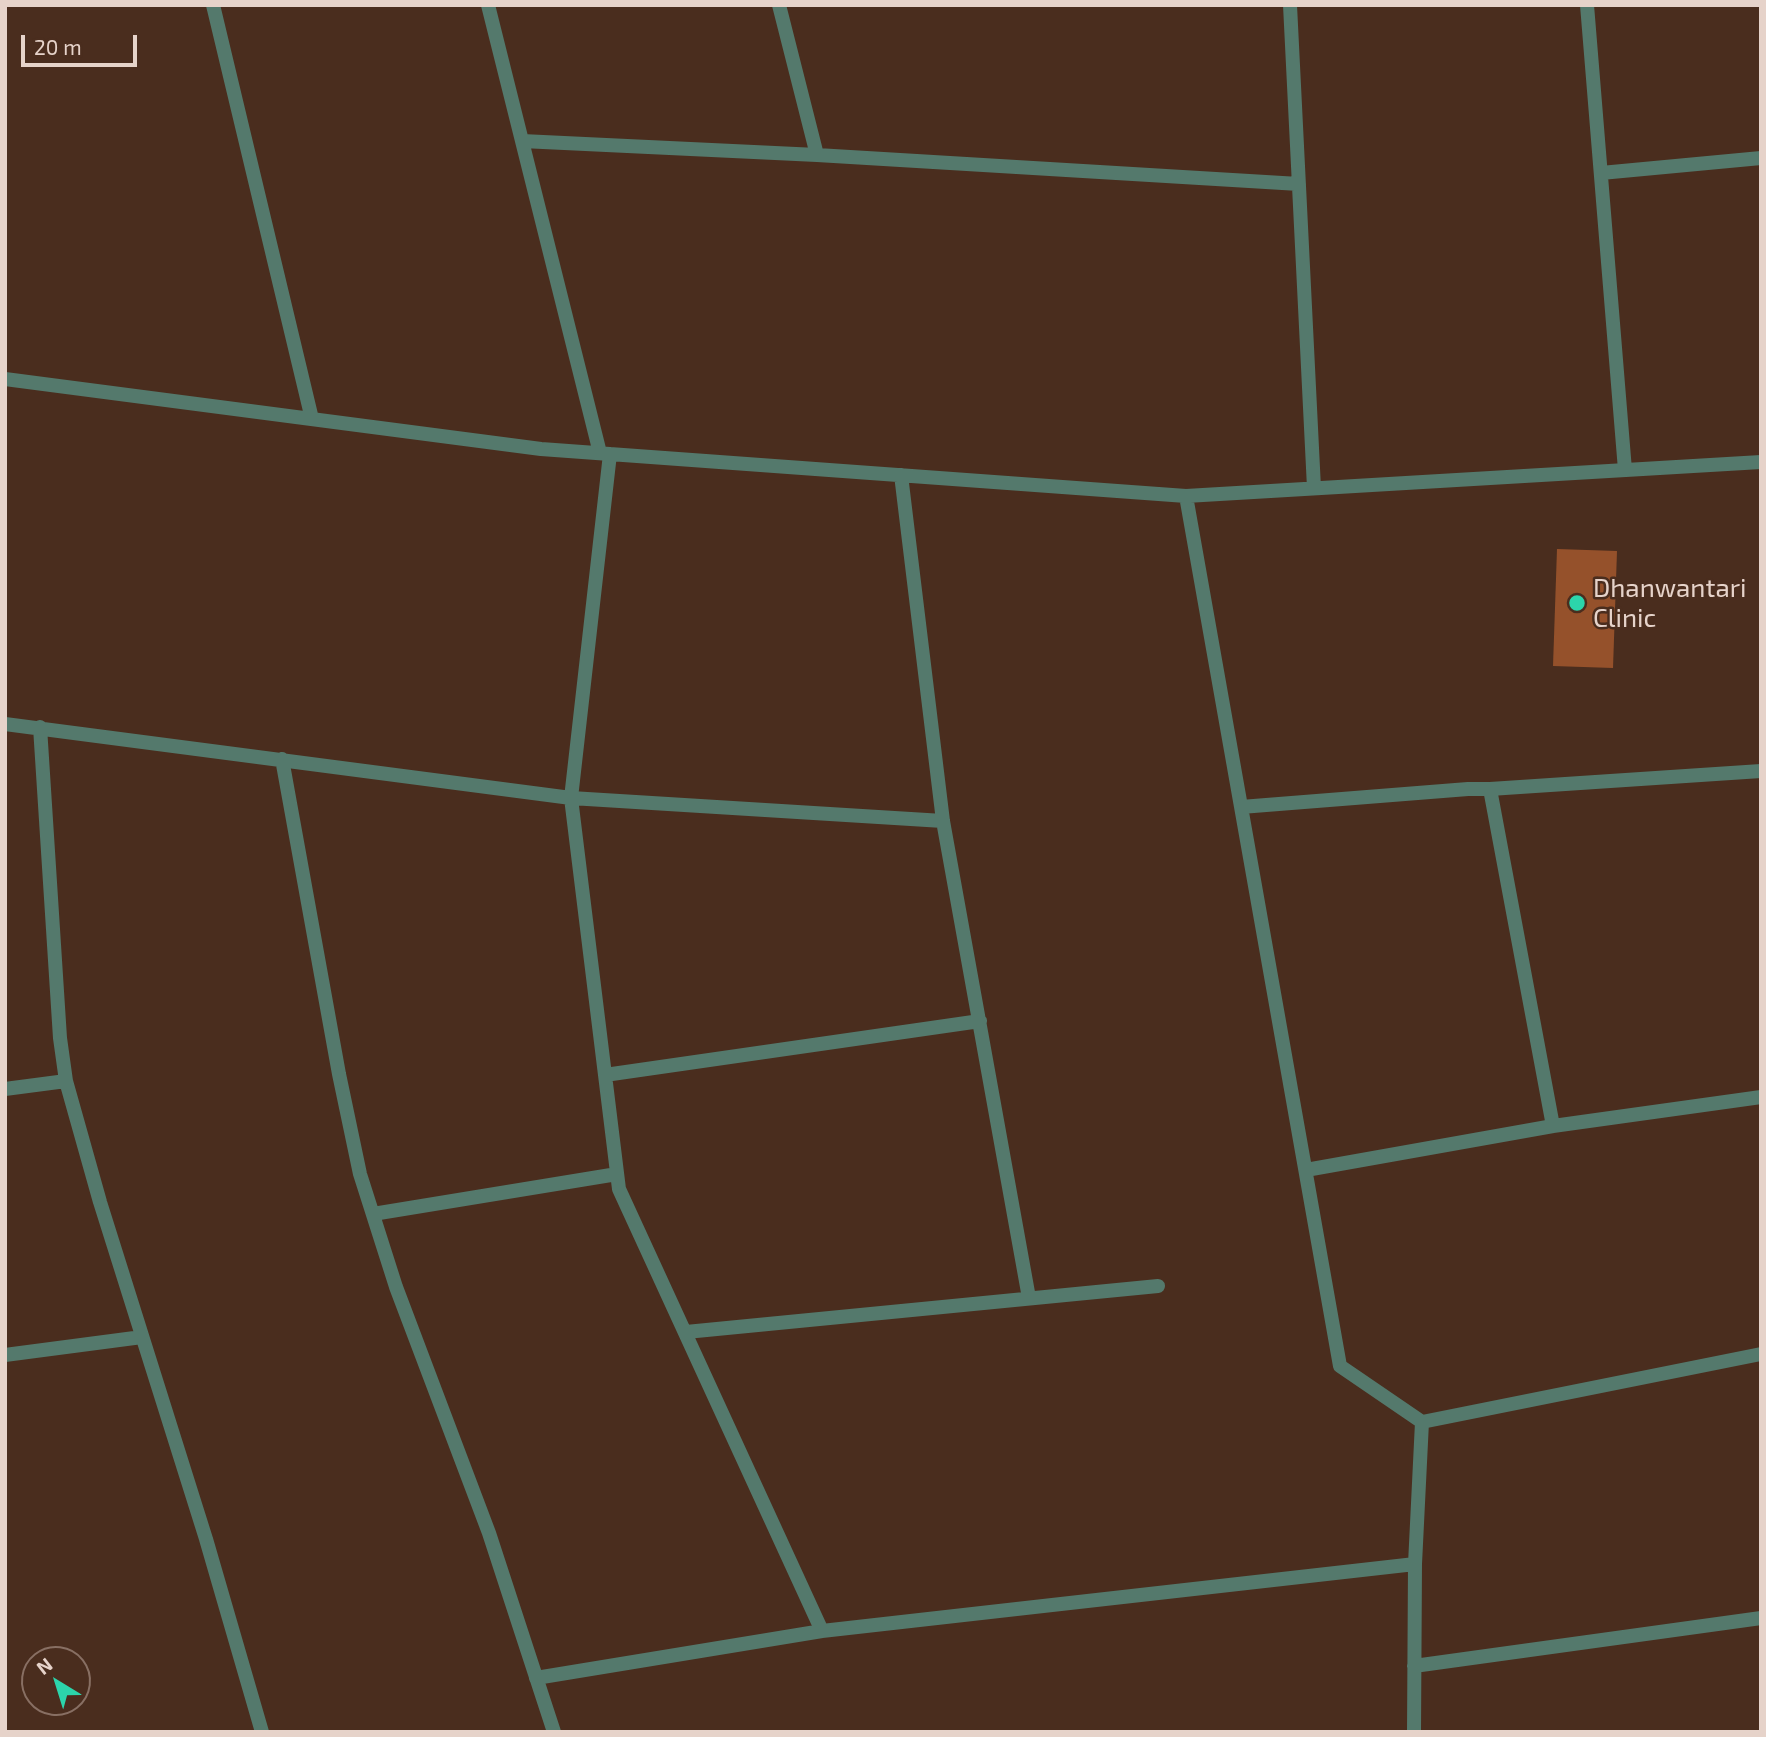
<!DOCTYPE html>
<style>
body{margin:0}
#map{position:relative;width:1766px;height:1737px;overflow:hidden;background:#4a2d1e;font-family:"Exo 2",sans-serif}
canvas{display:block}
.frame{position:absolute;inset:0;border:7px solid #e6d3ca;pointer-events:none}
.north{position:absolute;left:21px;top:1646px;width:70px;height:70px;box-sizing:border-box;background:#4a2d1e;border:2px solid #886f63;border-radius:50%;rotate:322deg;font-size:19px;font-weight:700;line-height:28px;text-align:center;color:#e6d3ca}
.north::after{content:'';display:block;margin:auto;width:24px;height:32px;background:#2cd5ab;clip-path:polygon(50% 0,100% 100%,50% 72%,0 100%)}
.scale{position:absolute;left:21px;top:35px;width:116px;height:32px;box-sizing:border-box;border:4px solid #e6d3ca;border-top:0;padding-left:9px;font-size:21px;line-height:24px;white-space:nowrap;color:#e6d3ca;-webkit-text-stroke:5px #4a2d1e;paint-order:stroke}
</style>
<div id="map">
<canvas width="1766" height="1737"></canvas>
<div class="frame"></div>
<div class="north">N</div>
<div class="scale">20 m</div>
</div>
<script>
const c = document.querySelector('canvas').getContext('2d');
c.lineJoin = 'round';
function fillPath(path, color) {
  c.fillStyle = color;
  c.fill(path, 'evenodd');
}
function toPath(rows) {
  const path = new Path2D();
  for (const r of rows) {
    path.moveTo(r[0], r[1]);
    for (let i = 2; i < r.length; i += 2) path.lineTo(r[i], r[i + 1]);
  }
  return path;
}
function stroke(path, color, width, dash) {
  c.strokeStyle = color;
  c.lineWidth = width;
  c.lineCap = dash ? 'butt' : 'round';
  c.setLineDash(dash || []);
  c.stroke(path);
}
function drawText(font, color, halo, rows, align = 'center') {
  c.font = font + ' "Exo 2",sans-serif';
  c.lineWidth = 5;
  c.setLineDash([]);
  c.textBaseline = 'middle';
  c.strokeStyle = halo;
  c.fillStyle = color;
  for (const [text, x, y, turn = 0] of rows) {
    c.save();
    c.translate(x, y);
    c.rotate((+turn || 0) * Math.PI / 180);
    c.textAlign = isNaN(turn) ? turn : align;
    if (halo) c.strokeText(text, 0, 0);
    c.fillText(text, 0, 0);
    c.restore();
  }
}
fillPath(toPath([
 [1557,549,1617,551,1613,668,1553,666]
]), '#95512b');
stroke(toPath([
 [213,5,312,419],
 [488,5,600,453],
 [779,5,817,155],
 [1290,5,1314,488],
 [1587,5,1625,470],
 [522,141,817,155,1299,184],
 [1601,173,1761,158],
 [5,379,541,449,1186,496,1761,462],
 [610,454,571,798,619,1189,822,1631,1415,1564],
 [901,475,943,821,1029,1298],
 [1186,496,1340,1366,1422,1422,1415,1564,1414,1732],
 [5,724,571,798,943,821],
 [40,727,60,1038,66,1081,100,1202,206,1539,262,1732],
 [282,759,339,1074,360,1174,396,1287,489,1533,554,1732],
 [1490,789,1553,1126],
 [1241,807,1468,789,1490,789,1761,771],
 [605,1075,980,1021],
 [5,1089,66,1081],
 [1306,1170,1553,1126,1761,1097],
 [373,1214,617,1174],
 [686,1332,1158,1286],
 [5,1355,142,1337],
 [1422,1422,1761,1354],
 [1414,1666,1761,1618],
 [536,1678,822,1631]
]), '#54796c', 14);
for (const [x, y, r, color] of [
 [1577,603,9,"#2cd5ab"]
]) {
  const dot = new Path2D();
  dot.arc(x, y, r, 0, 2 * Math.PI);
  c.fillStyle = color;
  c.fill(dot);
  stroke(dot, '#4a2d1e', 2.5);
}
drawText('26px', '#e6d3ca', '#4a2d1e', [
 ["Dhanwantari",1593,588],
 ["Clinic",1593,618]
], 'left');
</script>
